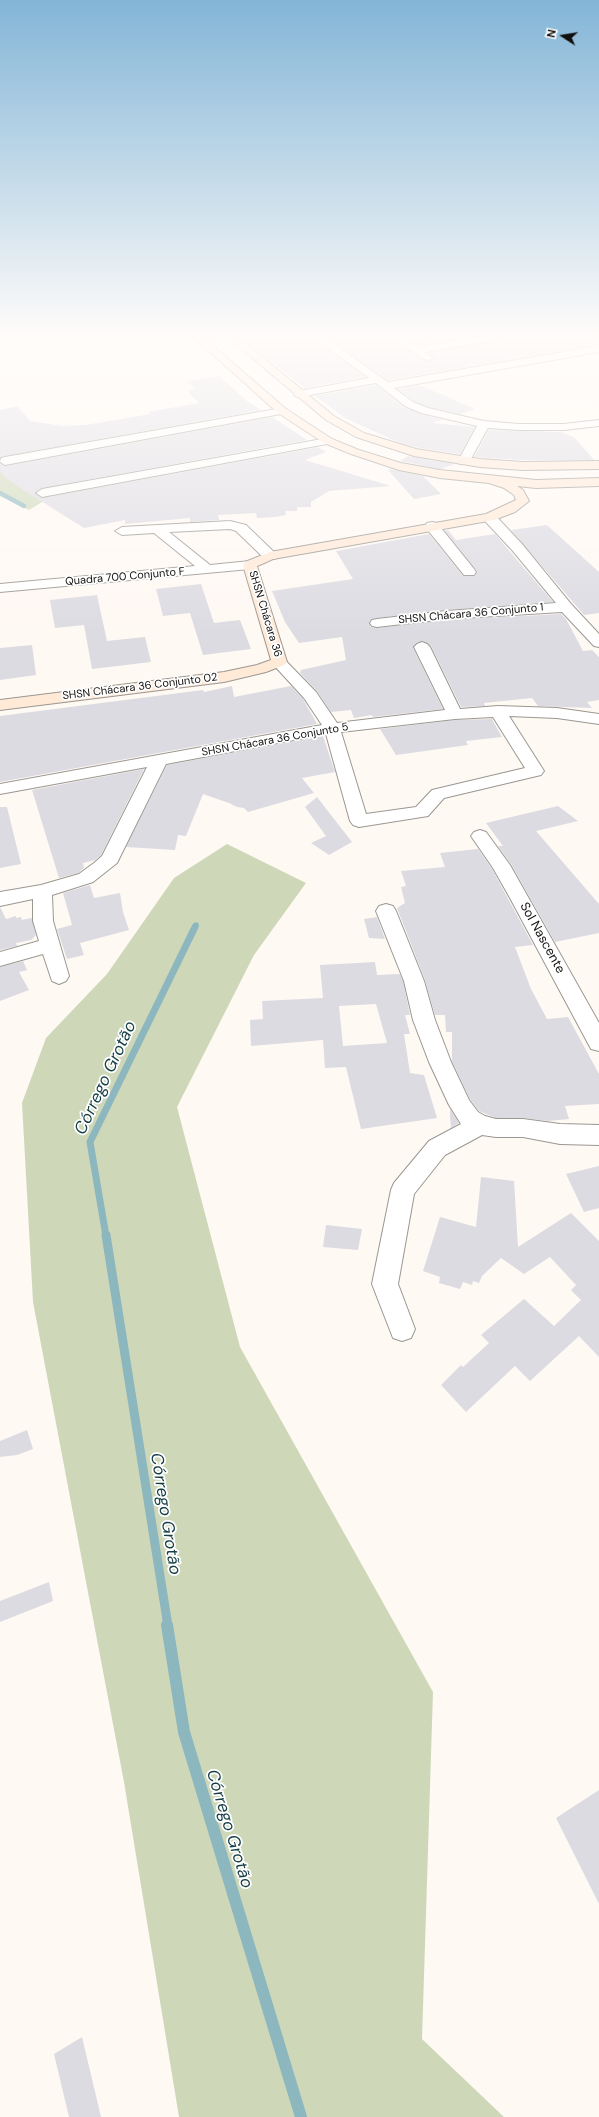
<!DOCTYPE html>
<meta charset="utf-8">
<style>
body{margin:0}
#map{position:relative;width:599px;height:2117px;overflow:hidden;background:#fff9f4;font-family:"DM Sans",sans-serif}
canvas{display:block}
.north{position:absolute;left:543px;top:16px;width:40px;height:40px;-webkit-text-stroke:3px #fff;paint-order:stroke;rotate:282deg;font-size:11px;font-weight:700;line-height:16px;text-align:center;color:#11100e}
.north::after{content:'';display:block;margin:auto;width:14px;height:18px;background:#11100e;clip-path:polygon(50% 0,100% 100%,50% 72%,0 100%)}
</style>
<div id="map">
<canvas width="599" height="2117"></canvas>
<div class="north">N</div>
</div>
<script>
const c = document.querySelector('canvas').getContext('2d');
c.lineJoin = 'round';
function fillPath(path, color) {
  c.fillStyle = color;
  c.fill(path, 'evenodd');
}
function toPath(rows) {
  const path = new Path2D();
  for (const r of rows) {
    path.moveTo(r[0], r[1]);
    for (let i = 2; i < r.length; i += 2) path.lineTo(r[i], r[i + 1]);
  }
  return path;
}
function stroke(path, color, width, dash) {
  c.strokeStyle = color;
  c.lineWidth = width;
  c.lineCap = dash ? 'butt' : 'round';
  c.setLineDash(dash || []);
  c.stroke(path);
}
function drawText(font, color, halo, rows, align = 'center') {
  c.font = font + ' "DM Sans",sans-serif';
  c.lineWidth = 3.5;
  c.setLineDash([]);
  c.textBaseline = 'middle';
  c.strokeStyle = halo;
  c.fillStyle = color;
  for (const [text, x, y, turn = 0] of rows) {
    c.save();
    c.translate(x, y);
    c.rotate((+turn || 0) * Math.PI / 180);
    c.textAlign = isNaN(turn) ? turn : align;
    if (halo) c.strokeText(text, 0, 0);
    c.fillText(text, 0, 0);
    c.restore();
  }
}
fillPath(toPath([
 [0,465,4,474,49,498,29,510,0,496],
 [227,844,306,883,254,955,177,1107,240,1347,433,1692,422,2039,504,2117,179,2117,124,1782,33,1302,22,1103,46,1038,107,974,174,878]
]), '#ced8b9');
stroke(toPath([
 [0,493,24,506]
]), '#8cb7be', 4.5);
stroke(toPath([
 [195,928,196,925]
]), '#8cb7be', 5.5);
stroke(toPath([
 [106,1236,90,1142,195,927]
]), '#8cb7be', 7);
stroke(toPath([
 [106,1235,168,1626]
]), '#8cb7be', 9);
stroke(toPath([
 [167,1625,184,1732,301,2117]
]), '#8cb7be', 12);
fillPath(toPath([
 [266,337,312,337,365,377,305,388,244,340],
 [326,337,390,337,427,362,434,358,429,353,496,341,502,337,597,337,598,345,388,380],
 [404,337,473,337,418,345],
 [219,376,248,402,261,410,0,457,0,410,18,406,30,421,62,426,85,425,151,414,148,412,199,403,187,391,195,389,187,381],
 [376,385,404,407,421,414,443,420,432,423,475,427,460,454,420,448,400,443,345,418,315,396],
 [420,385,475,409,460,414,428,407,414,401,398,389],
 [272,417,307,440,42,488,35,493,42,498,318,447,326,452,305,460,391,486,329,491,311,502,311,507,297,507,297,511,285,511,286,515,275,517,257,518,256,513,218,515,219,520,190,522,190,518,125,524,125,520,84,528,20,488,5,477,0,471,0,464,5,466],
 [489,430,562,432,575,438,594,460,523,460,474,457],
 [408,456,414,457,454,464,441,469,400,461],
 [390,469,423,476,441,494,414,499,388,470],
 [547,525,599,572,599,613,584,615,511,530],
 [448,530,456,540,495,534,553,602,446,610,377,618,372,619,369,622,371,627,377,628,446,620,561,614,566,619,583,651,592,650,599,657,599,700,587,702,592,708,538,706,532,698,484,703,485,706,461,707,431,646,423,641,416,643,413,648,443,709,373,717,372,715,354,718,351,710,331,712,317,691,300,673,301,670,346,660,342,637,299,643,285,622,272,591,353,579,336,551,429,534,463,576,475,576,477,571,445,531],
 [201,584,214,623,240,620,251,649,203,655,190,613,163,616,156,589],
 [97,595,107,641,145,637,151,662,92,669,84,625,55,628,50,600],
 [32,645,36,675,0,680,0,648],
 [232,686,234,697,291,686,303,699,317,724,0,782,0,716,203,690,204,692],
 [492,719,502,737,466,741,468,745,396,755,380,729,455,720],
 [323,736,335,772,302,778,314,793,248,812,244,808,237,807,229,803,203,794,186,836,178,835,175,850,126,847,167,765],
 [144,769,101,855,95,860,83,863,84,868,78,873,59,878,32,790],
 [317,797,352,842,329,855,311,843,326,836,305,807],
 [558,806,578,821,536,831,599,904,599,933,555,942,511,864,498,846,503,846,486,823],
 [0,807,7,807,21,864,0,868],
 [478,849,492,869,533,945,515,947,531,989,547,1019,568,1017,599,1074,599,1104,565,1106,569,1119,548,1121,523,1118,496,1118,479,1111,470,1099,452,1061,452,1032,446,1032,445,1015,435,1015,425,980,397,908,405,903,401,887,406,886,401,871,445,867,440,853],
 [90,885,94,898,120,893,123,912,129,930,80,943,84,955,67,959,57,929,72,925,63,893],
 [0,907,6,919,16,916,16,918,21,917,22,920,32,918,36,935,31,940,16,943,17,946,0,950],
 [377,917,385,939,369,938,364,919],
 [23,961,27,970,19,972,29,990,0,1001,0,967],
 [375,962,377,975,400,974,403,981,410,1015,405,1015,410,1034,404,1034,410,1073,424,1075,437,1118,361,1129,346,1067,325,1068,323,1040,251,1046,250,1020,263,1019,262,1001,323,998,320,965],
 [376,1004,387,1043,343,1046,339,1006],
 [450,1109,459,1123,451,1128,450,1116],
 [599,1166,599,1208,584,1212,566,1174],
 [481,1177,514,1181,518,1247,571,1213,599,1241,599,1357,579,1336,530,1381,515,1366,466,1412,441,1385,461,1365,463,1367,489,1343,481,1335,524,1299,554,1326,581,1300,571,1290,576,1285,550,1257,524,1274,501,1258,482,1276,479,1283,473,1281,472,1285,463,1282,460,1289,439,1283,440,1277,423,1271,440,1217,476,1227],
 [326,1225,362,1229,358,1250,323,1247],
 [27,1430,33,1449,17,1455,0,1457,0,1441],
 [49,1582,53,1601,0,1622,0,1601],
 [599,1790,599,1904,556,1818],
 [82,2037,101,2117,69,2117,54,2054]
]), '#dcdbe2');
const street = toPath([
 [313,337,324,337,388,382,599,346,599,352,394,388,413,402,428,408,484,421,519,424,564,424,599,420,599,426,564,430,519,430,488,428,468,464,460,464,458,461,477,426,421,413,405,406,376,383,299,397,295,396,294,394,299,391,369,378,313,337],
 [391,337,402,337,418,347,480,337,501,337,496,340,425,352,433,358,428,361,391,337],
 [282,408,286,409,288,411,286,413,5,465,0,462,1,458,5,457,282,408],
 [328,438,332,439,334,441,332,443,42,497,36,493,42,489,328,438],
 [489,513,494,514,522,544,571,604,599,634,599,647,594,646,562,612,446,619,377,627,372,626,370,623,372,620,377,619,446,611,556,603,512,550,484,520,483,517,489,513],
 [230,521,246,525,275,553,277,556,275,559,265,559,236,531,230,529,169,532,210,565,250,561,257,565,250,569,0,592,0,584,195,566,154,533,122,535,115,531,122,527,230,521],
 [432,522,437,523,474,569,476,572,474,575,464,575,427,529,425,526,427,523,432,522],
 [422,642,427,644,430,647,460,709,498,706,557,708,599,714,599,724,557,718,509,716,544,771,541,775,444,798,428,816,359,827,353,825,350,821,326,734,166,764,117,863,93,882,52,895,53,921,69,976,66,981,59,984,52,981,43,954,0,966,0,952,39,941,33,921,33,899,0,906,0,892,41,885,79,874,94,863,102,856,147,767,0,794,0,784,322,725,304,698,271,662,274,659,279,657,284,659,316,692,337,723,445,710,414,647,417,644,422,642],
 [493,717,525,768,432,790,416,807,366,814,341,732,455,719,493,717],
 [480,830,486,832,510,865,599,1023,599,1051,591,1049,510,898,493,868,471,836,474,832,480,830],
 [386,904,393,906,396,911,424,981,435,1020,451,1062,469,1100,478,1112,485,1116,496,1119,523,1119,560,1124,599,1125,599,1145,560,1144,523,1137,496,1137,482,1135,445,1155,414,1194,398,1284,415,1329,411,1338,402,1341,393,1338,372,1284,391,1190,394,1183,429,1141,461,1124,449,1105,429,1062,413,1020,404,981,376,911,379,906,386,904]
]);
const secondary = toPath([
 [193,337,203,337,286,409,332,439,359,450,401,463,440,470,536,480,599,478,599,486,536,488,517,486,523,490,529,501,515,512,494,520,273,559,262,564,257,566,287,662,284,665,266,672,224,682,0,710,0,700,224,672,257,665,271,660,243,565,245,562,270,552,486,514,516,500,514,495,504,488,489,483,440,478,399,470,351,454,324,443,278,413,193,337],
 [227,337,238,337,334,416,364,433,416,449,480,459,523,462,599,461,599,469,523,470,480,467,414,456,356,437,326,420,227,337]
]);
stroke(street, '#9b9791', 2);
stroke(secondary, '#9b9791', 2);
fillPath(street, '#fff');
fillPath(secondary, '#ffe9d7');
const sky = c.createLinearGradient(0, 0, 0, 633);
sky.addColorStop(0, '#83b5d7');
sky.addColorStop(0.53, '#fffcfa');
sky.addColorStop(1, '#fffcfa00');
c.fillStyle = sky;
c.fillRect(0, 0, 599, 633);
drawText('11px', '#11100e', '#fff', [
 ["Quadra 700 Conjunto F",125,577,-5],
 ["SHSN Chácara 36",265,614,73],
 ["SHSN Chácara 36 Conjunto 1",471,614,-5],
 ["SHSN Chácara 36 Conjunto 02",140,687,-7],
 ["SHSN Chácara 36 Conjunto 5",275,740,-10]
]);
drawText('13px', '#11100e', '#fff', [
 ["Sol Nascente",542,938,61]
]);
drawText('italic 17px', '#153f45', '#fff', [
 ["Córrego Grotão",106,1078,-65],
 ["Córrego Grotão",165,1514,81],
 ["Córrego Grotão",229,1829,73]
]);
</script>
